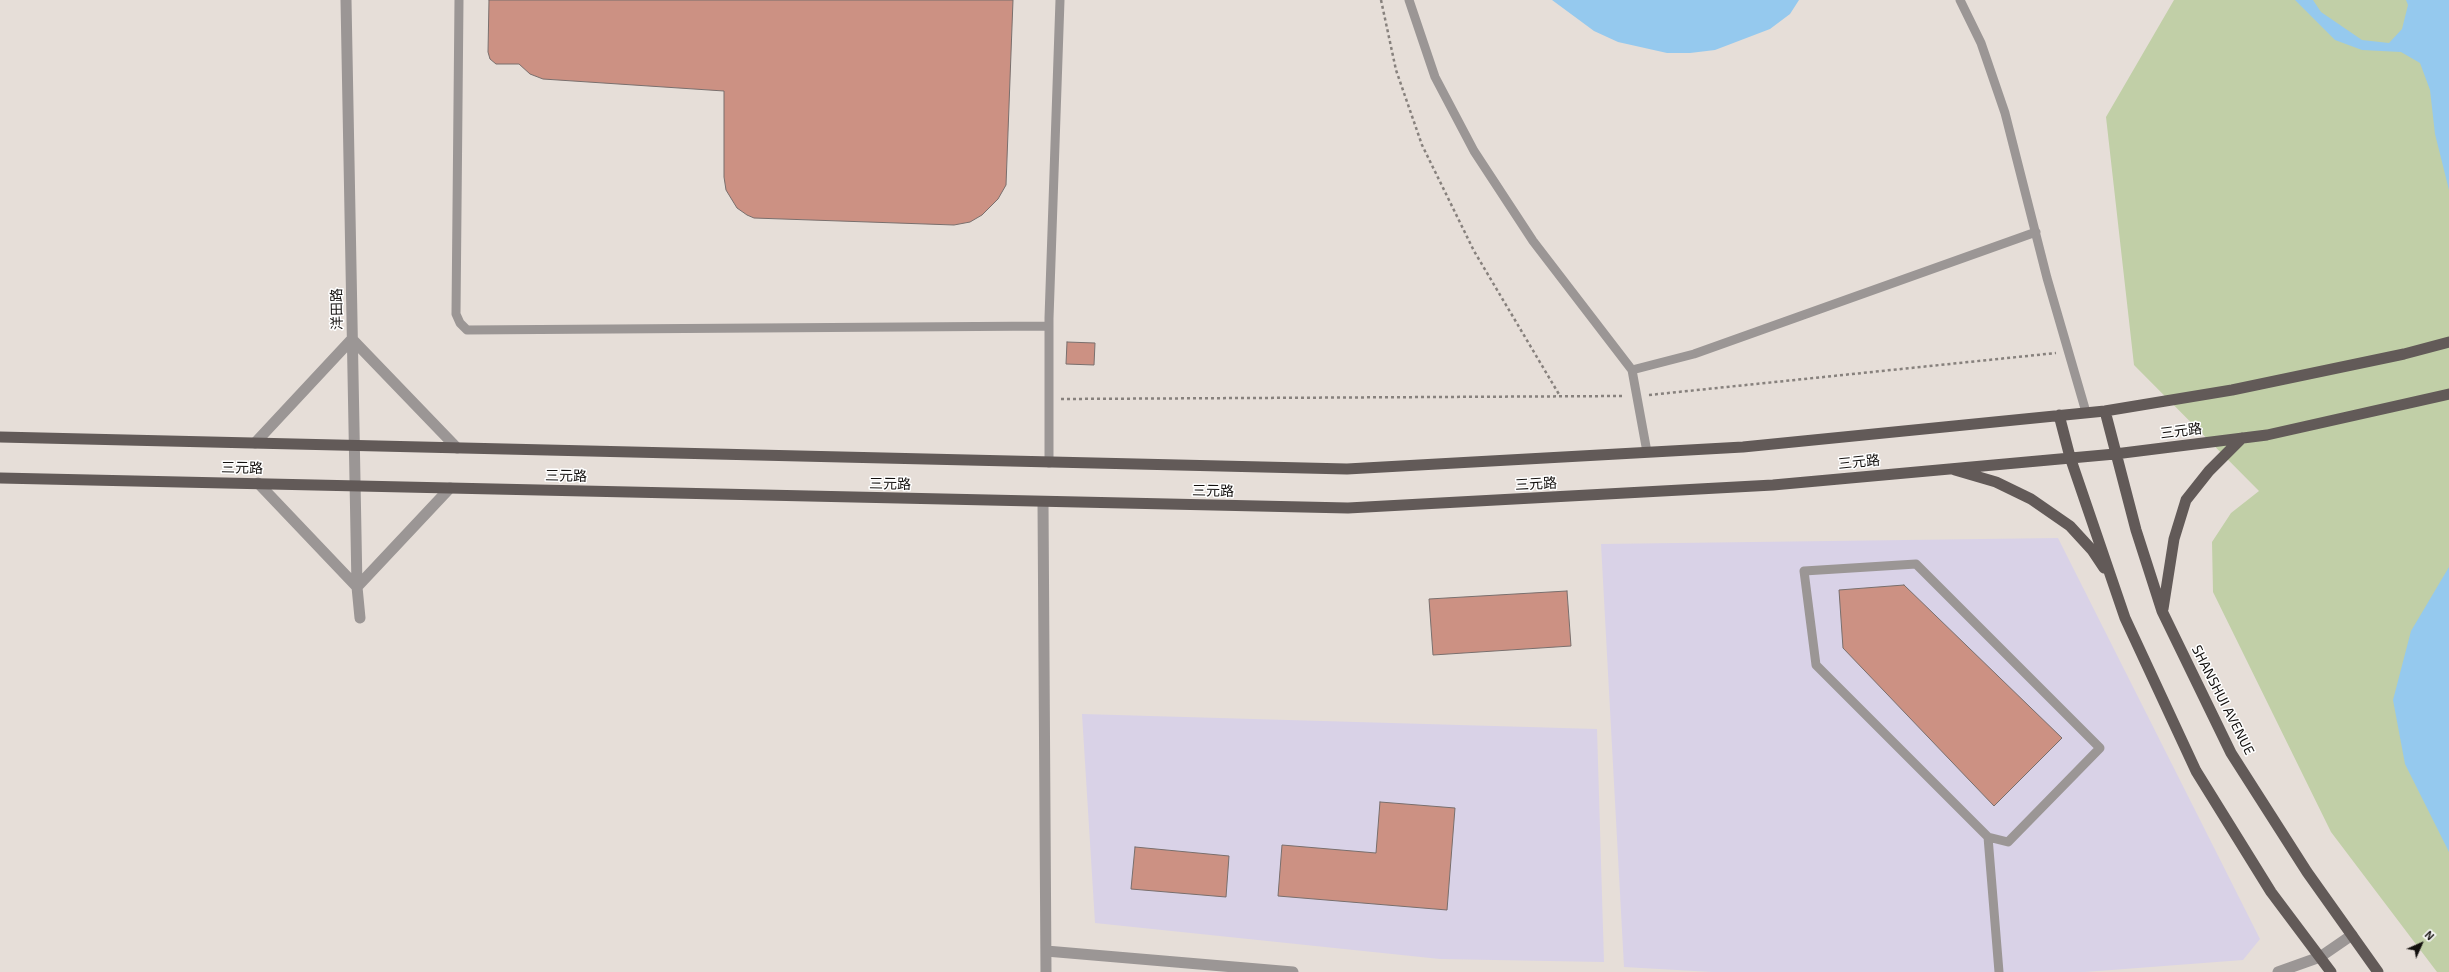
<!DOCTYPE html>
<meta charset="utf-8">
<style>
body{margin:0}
#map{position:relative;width:2449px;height:972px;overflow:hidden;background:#e6ded8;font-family:"Exo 2",sans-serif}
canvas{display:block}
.north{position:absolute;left:2401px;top:924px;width:40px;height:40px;-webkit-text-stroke:3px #fff;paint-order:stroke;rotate:45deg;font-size:11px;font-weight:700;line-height:16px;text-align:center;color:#13100e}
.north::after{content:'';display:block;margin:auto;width:14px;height:18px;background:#13100e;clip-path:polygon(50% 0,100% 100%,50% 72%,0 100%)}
</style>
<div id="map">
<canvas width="2449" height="972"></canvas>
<div class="north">N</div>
</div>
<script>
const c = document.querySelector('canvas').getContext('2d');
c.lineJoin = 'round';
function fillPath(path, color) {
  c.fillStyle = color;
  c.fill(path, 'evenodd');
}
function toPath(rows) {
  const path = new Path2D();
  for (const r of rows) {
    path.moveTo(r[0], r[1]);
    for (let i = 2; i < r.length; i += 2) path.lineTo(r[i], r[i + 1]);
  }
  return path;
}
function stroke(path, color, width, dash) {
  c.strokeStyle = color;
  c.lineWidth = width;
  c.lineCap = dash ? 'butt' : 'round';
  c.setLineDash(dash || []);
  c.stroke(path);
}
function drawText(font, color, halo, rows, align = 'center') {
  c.font = font + ' "Exo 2","Noto Sans SC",sans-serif';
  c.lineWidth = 3;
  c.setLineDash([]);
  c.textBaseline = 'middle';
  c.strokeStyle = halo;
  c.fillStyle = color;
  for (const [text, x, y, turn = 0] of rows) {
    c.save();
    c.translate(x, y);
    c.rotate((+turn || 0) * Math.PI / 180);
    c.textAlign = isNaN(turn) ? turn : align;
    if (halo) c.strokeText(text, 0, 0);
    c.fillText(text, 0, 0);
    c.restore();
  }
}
fillPath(toPath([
 [2058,538,2260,939,2243,960,2085,972,1712,972,1624,967,1601,544],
 [1082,714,1597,729,1604,962,1440,959,1095,923]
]), '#d9d2e7');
fillPath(toPath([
 [2174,0,2449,0,2449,972,2437,972,2331,832,2213,592,2212,542,2231,513,2259,491,2134,365,2106,117]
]), '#c1cfa7');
fillPath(toPath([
 [1552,0,1799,0,1790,14,1770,29,1715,50,1690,53,1667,53,1618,42,1594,31],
 [2295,0,2313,0,2321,12,2362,40,2389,43,2402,29,2408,5,2406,0,2449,0,2449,190,2435,134,2430,90,2420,63,2401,52,2362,50,2335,40],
 [2449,567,2449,852,2405,764,2393,700,2411,631]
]), '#95c9ee');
const building = toPath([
 [489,0,1013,0,1006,185,998,199,982,215,970,222,954,225,754,218,747,215,737,208,726,190,724,177,724,91,543,79,530,74,519,64,496,64,490,59,488,52,489,0],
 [1067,342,1095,343,1094,365,1066,364,1067,342],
 [1904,585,2062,738,1994,806,1843,648,1839,590,1904,585],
 [1567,591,1571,646,1433,655,1429,599,1567,591],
 [1380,802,1455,808,1447,910,1278,896,1282,845,1376,853,1380,802],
 [1135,847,1229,856,1226,897,1131,889,1135,847]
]);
fillPath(building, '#cc9183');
stroke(building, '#796f6d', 1);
stroke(toPath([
 [1381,0,1396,70,1422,145,1474,251,1560,396],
 [1649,395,2056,353],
 [1061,399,1624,396]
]), '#87817d', 2.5, [3, 3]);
stroke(toPath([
 [459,0,456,314,460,323,467,330,1049,326],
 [1409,0,1435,77,1474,151,1533,241,1632,370,1647,452],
 [1960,0,1981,43,2005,113,2047,278,2086,412],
 [1632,370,1694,354,2036,232],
 [1049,463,1049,318,1060,0],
 [1988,837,1816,665,1804,571,1916,564,2100,748,2008,842,1988,837,1999,972]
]), '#9b9695', 9);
stroke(toPath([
 [346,0,357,587,360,618],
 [255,443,352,339,457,448],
 [258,483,357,587,450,488],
 [1043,502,1046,972],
 [1046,951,1293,972],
 [2278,972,2320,957,2352,935]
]), '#9b9695', 11);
stroke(toPath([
 [2105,411,2136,530,2162,611,2231,753,2307,872,2378,972],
 [2059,415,2070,457,2125,618,2196,771,2271,892,2331,972],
 [0,437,1347,469,1743,447,2105,411,2232,390,2404,354,2449,342],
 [1955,470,1996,482,2031,499,2070,526,2092,550,2104,568],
 [0,478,1348,508,1773,485,2115,454,2267,435,2449,394],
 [2163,609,2174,539,2186,500,2209,471,2242,438]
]), '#625a58', 11);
drawText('14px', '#13100e', '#fff', [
 ["洋田路",337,309,-91],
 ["三元路",2181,431,-7],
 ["三元路",1859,462,-6],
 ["三元路",242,468,1],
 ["三元路",566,476,1],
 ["三元路",890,484,1],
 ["三元路",1536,484,-3],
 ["三元路",1213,491,1],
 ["SHANSHUI AVENUE",2223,700,63]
]);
</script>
